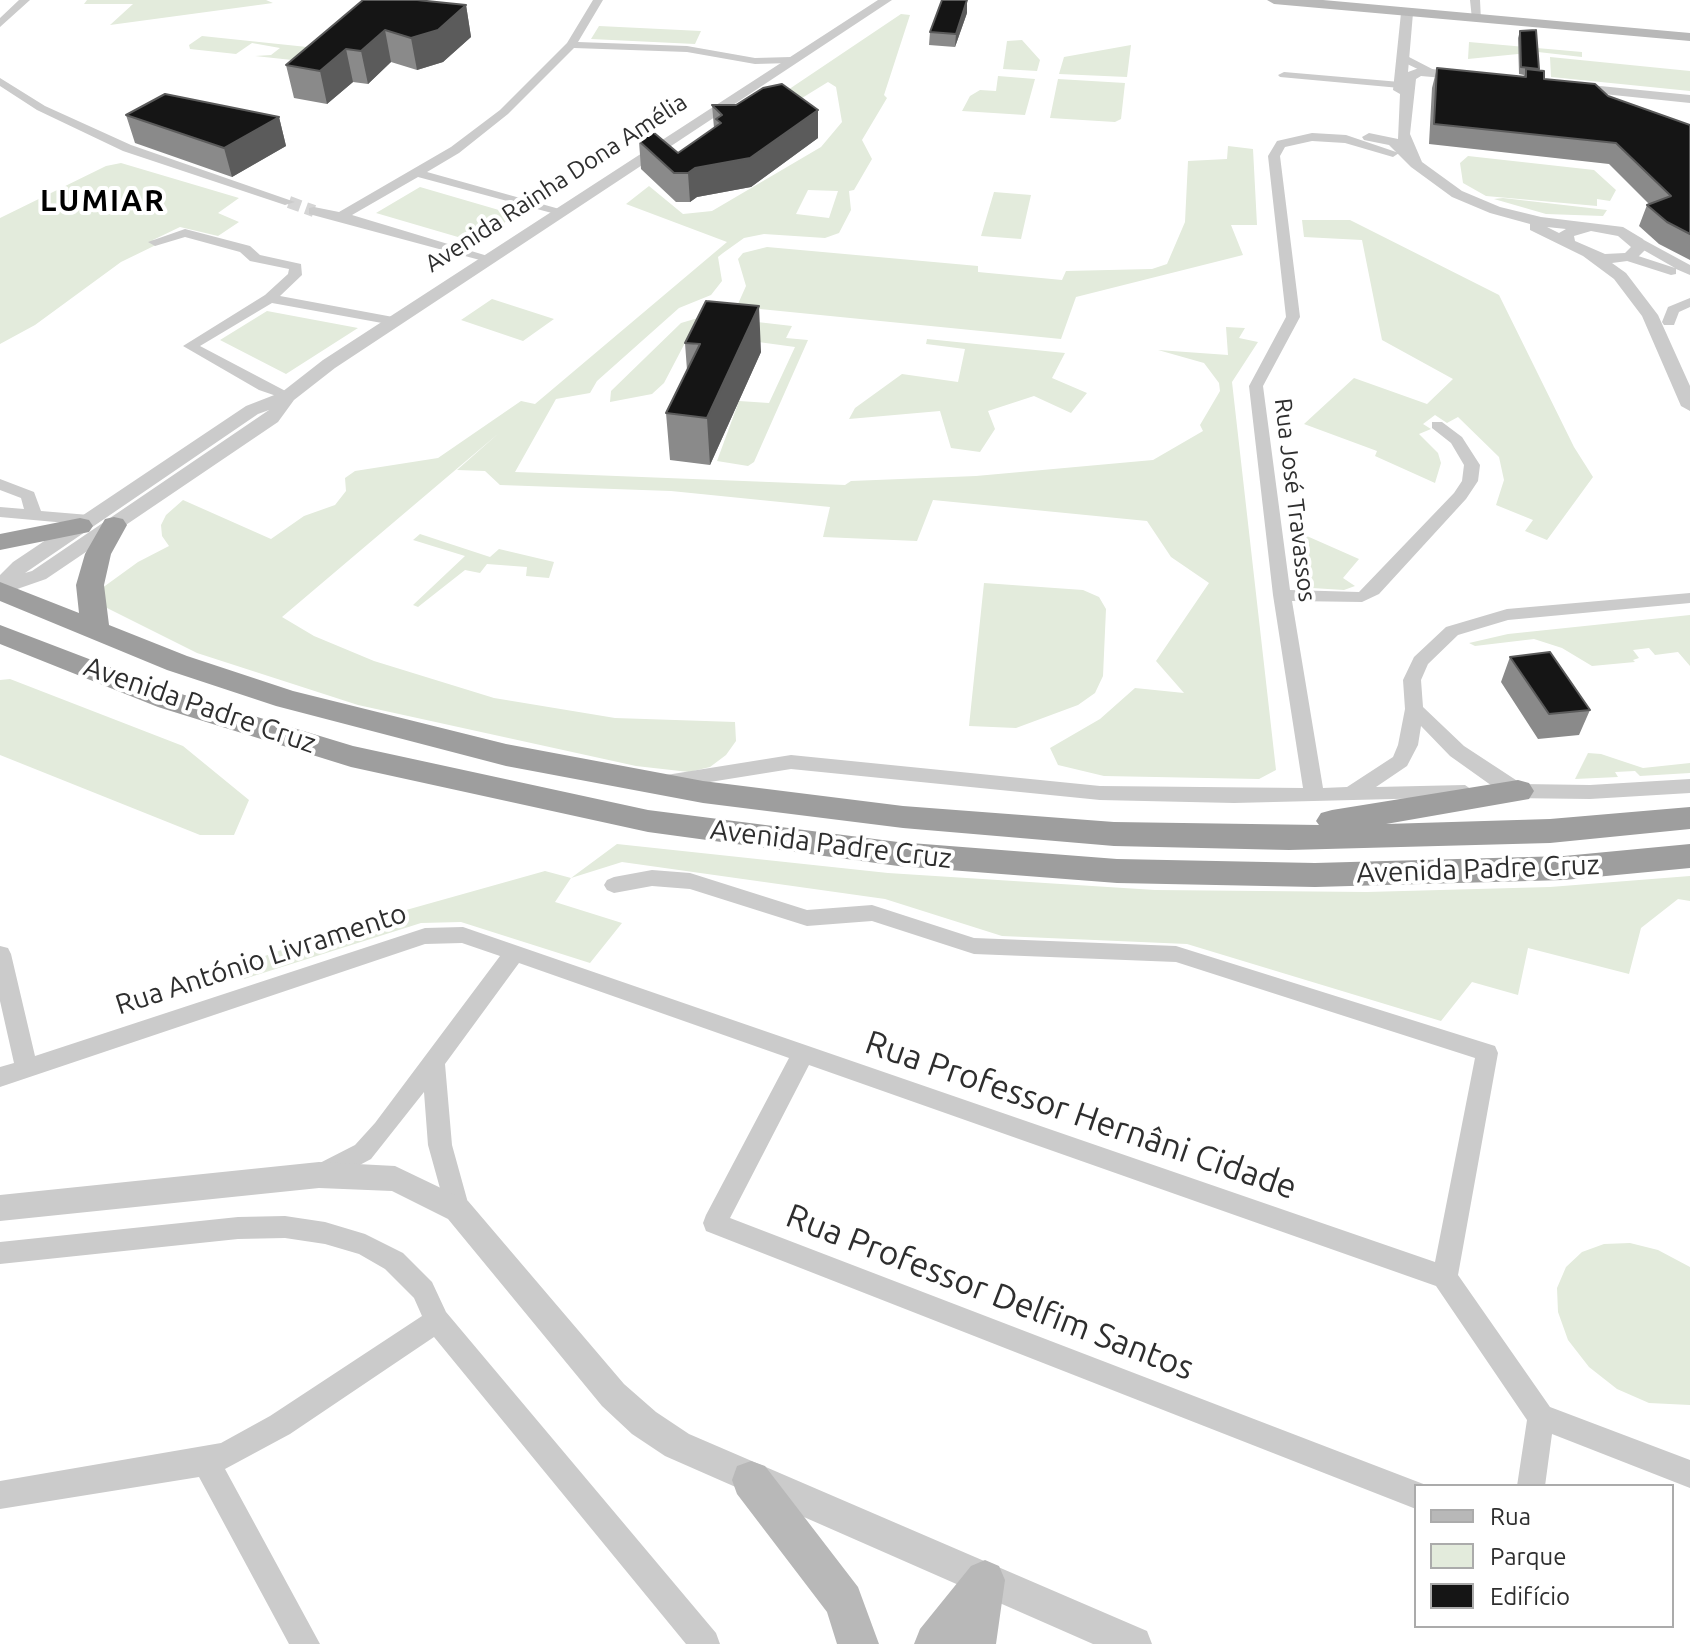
<!DOCTYPE html>
<meta charset="utf-8">
<style>
body{margin:0}
#map{position:relative;width:1690px;height:1644px;overflow:hidden;background:#fff;font-family:Ubuntu,sans-serif}
canvas{display:block}
.legend{position:absolute;left:1414px;top:1484px;width:260px;height:144px;box-sizing:border-box;background:#fff;border:2px solid #ababab;margin:0;padding:10px 14px;list-style:none;font-size:24px;color:#2e2e2e}
.legend li{display:flex;align-items:center;gap:16px;height:40px}
.legend b{width:40px;border:2px solid #ababab}
</style>
<div id="map">
<canvas width="1690" height="1644"></canvas>
<ul class="legend">
<li><b style="height:10px;background:#b8b8b8"></b>Rua</li>
<li><b style="height:22px;background:#e3ebdc"></b>Parque</li>
<li><b style="height:22px;background:#151515"></b>Edifício</li>
</ul>
</div>
<script>
const c = document.querySelector('canvas').getContext('2d');
c.lineJoin = 'round';
function fillPath(path, color) {
  c.fillStyle = color;
  c.fill(path, 'evenodd');
}
function toPath(rows) {
  const path = new Path2D();
  for (const r of rows) {
    path.moveTo(r[0], r[1]);
    for (let i = 2; i < r.length; i += 2) path.lineTo(r[i], r[i + 1]);
  }
  return path;
}
function stroke(path, color, width, dash) {
  c.strokeStyle = color;
  c.lineWidth = width;
  c.lineCap = dash ? 'butt' : 'round';
  c.setLineDash(dash || []);
  c.stroke(path);
}
function drawText(font, color, halo, rows, align = 'center') {
  c.font = font + ' Ubuntu,sans-serif';
  c.lineWidth = 8;
  c.setLineDash([]);
  c.textBaseline = 'middle';
  c.strokeStyle = halo;
  c.fillStyle = color;
  for (const [text, x, y, turn = 0] of rows) {
    c.save();
    c.translate(x, y);
    c.rotate((+turn || 0) * Math.PI / 180);
    c.textAlign = isNaN(turn) ? turn : align;
    if (halo) c.strokeText(text, 0, 0);
    c.fillText(text, 0, 0);
    c.restore();
  }
}
fillPath(toPath([
 [87,0,266,0,273,3,110,25,133,4,84,4],
 [901,14,910,15,884,95,887,98,862,140,872,159,854,190,849,191,851,210,839,233,825,238,764,234,744,238,723,253,718,257,722,281,711,295,679,308,597,381,590,393,556,399,515,472,845,485,851,481,976,476,1153,460,1203,431,1200,425,1220,391,1219,383,1204,363,1158,350,1228,355,1226,327,1245,328,1239,338,1258,342,1232,382,1276,770,1259,779,1104,776,1058,765,1050,748,1100,719,1135,688,1184,693,1156,661,1209,583,1171,557,1147,521,933,500,917,541,823,537,830,507,671,491,500,485,485,471,457,470,499,433,282,617,314,636,374,661,494,698,615,718,735,722,736,741,726,755,710,767,689,772,636,766,358,705,197,653,103,606,98,591,138,562,169,546,162,536,161,525,166,515,183,500,271,539,304,516,335,505,346,491,345,478,355,471,438,458,521,401,535,404,727,242,626,204,649,186,683,214,712,211,821,147,842,122,836,87,828,82,789,106,764,106],
 [808,190,838,191,829,218,796,214],
 [599,26,701,31,695,44,591,39],
 [202,36,307,47,292,60,255,56,271,55,280,48,252,43,236,54,190,49,189,45],
 [1022,40,1040,60,1037,71,1003,69,1007,41],
 [1469,42,1582,52,1582,57,1538,52,1468,59],
 [1131,45,1127,77,1059,74,1064,57],
 [1550,57,1690,71,1690,91,1551,77],
 [998,76,1035,79,1025,115,962,111,970,96,980,90,996,91],
 [1058,79,1125,83,1121,119,1115,122,1050,118],
 [1228,146,1253,149,1257,225,1231,225,1243,255,1076,297,1061,339,750,308,738,304,746,286,738,259,743,253,767,247,978,266,978,272,1062,280,1066,271,1152,269,1167,264,1185,222,1188,161,1227,159],
 [1468,156,1594,170,1616,190,1610,201,1597,199,1597,206,1486,196,1463,183,1460,163],
 [121,163,239,198,218,213,239,222,218,236,180,227,153,240,158,244,121,262,35,325,0,344,0,218,106,166],
 [420,187,516,215,475,242,376,213],
 [994,192,1031,195,1021,239,981,236],
 [1503,198,1607,210,1603,216,1546,214,1494,199],
 [1302,220,1350,220,1499,295,1574,447,1593,477,1547,540,1525,531,1533,520,1496,505,1504,480,1499,457,1458,417,1447,423,1435,415,1423,424,1431,429,1419,434,1438,453,1441,463,1435,483,1375,456,1377,451,1304,424,1354,378,1427,404,1453,379,1382,340,1362,240,1304,237],
 [492,299,554,319,523,341,461,320],
 [267,311,358,328,286,374,220,340],
 [698,318,664,383,652,394,610,402,611,391,681,323],
 [740,320,792,326,786,338,808,340,754,462,748,466,717,461,739,401,769,403,795,347,729,338],
 [927,339,1065,353,1052,378,1087,393,1071,413,1034,396,988,411,995,429,980,452,951,448,940,411,849,419,855,408,902,374,958,382,965,349,926,344],
 [1300,533,1359,559,1343,578,1355,586,1344,590,1296,587,1291,542],
 [420,534,490,557,499,549,554,562,549,578,526,576,527,567,487,564,480,573,465,570,418,607,413,605,465,556,413,540],
 [984,583,1083,590,1099,597,1106,609,1103,676,1095,693,1078,705,1016,728,969,726],
 [1690,615,1690,666,1678,652,1655,655,1649,648,1633,650,1639,658,1633,660,1635,662,1592,666,1562,648,1534,639,1475,646,1469,643,1508,634],
 [10,679,183,746,249,800,234,835,200,835,0,755,0,680],
 [1588,753,1601,754,1643,768,1690,763,1690,773,1640,776,1635,771,1615,772,1618,777,1575,779],
 [617,844,888,873,1155,890,1367,892,1550,887,1690,876,1690,901,1678,899,1641,928,1629,974,1528,948,1518,995,1472,982,1441,1021,1187,944,1002,936,885,899,622,862,571,878,555,902,622,923,590,963,461,922,421,923,244,979,240,965,342,928,545,871,571,878],
 [1630,1243,1658,1250,1690,1267,1690,1405,1649,1403,1617,1389,1589,1367,1568,1340,1558,1312,1557,1288,1566,1267,1582,1252,1604,1244]
]), '#e3ebdc');
stroke(toPath([
 [289,202,314,211]
]), '#d5d5d5', 12, [12, 6]);
fillPath(toPath([
 [19,0,30,0,0,27,0,18,19,0],
 [593,0,603,0,578,42,687,46,755,58,791,57,796,60,791,63,755,64,687,52,574,48,508,114,459,153,427,172,563,210,563,216,418,177,352,215,491,257,491,263,309,214,309,208,314,207,339,212,451,147,500,110,567,43,593,0],
 [1470,0,1480,0,1481,21,1472,19,1470,0],
 [1401,57,1409,57,1438,72,1428,74,1401,61,1401,57],
 [1284,72,1400,82,1406,85,1400,88,1280,77,1278,75,1284,72],
 [0,78,45,106,131,145,295,202,285,205,123,151,37,110,0,86,0,78],
 [1312,133,1346,135,1399,153,1393,157,1345,143,1312,141,1285,147,1280,156,1300,317,1263,386,1290,590,1359,592,1454,493,1462,481,1464,465,1451,443,1432,428,1432,422,1442,422,1462,437,1480,465,1478,481,1466,499,1379,594,1362,602,1292,601,1323,788,1347,787,1393,757,1398,745,1405,709,1403,680,1414,657,1446,627,1507,609,1690,593,1690,603,1508,620,1458,635,1428,664,1421,680,1423,707,1464,746,1522,784,1590,785,1690,779,1690,793,1590,799,1509,798,1450,756,1421,726,1418,745,1407,766,1376,787,1465,785,1475,792,1472,797,1234,803,1100,800,791,769,660,790,653,788,650,783,660,776,791,755,1100,786,1303,788,1273,595,1249,386,1286,317,1268,156,1277,141,1312,133],
 [185,229,250,246,260,255,301,264,302,275,280,296,393,317,400,321,393,325,272,303,200,346,295,396,288,400,259,390,183,346,265,295,288,274,289,269,250,261,240,252,185,237,155,246,148,242,185,229],
 [1631,233,1690,265,1690,275,1676,269,1676,274,1671,275,1624,260,1624,254,1629,253,1675,268,1626,240,1624,237,1631,233],
 [1690,298,1690,307,1679,312,1674,325,1664,325,1662,322,1668,307,1690,298],
 [0,479,34,492,41,511,89,515,97,520,89,525,0,517,0,507,24,509,21,498,0,490,0,479],
 [652,870,690,873,807,910,872,905,974,938,1176,946,1495,1046,1498,1053,1458,1275,1550,1407,1690,1460,1690,1488,1552,1434,1545,1486,1517,1486,1527,1420,1436,1286,809,1065,730,1218,1426,1485,1416,1486,1416,1509,706,1231,703,1223,706,1215,789,1058,519,963,445,1064,452,1145,470,1210,467,1218,458,1221,449,1218,446,1210,428,1145,424,1092,371,1159,328,1182,319,1186,310,1182,307,1175,310,1168,355,1145,375,1123,500,956,462,943,425,944,0,1087,0,1067,14,1063,0,1001,0,946,8,948,11,954,35,1056,425,928,463,927,1435,1262,1475,1058,1176,962,974,954,872,921,807,926,690,889,652,886,614,893,607,890,604,885,607,880,614,877,652,870],
 [285,1216,325,1222,365,1234,403,1253,432,1282,446,1312,716,1633,720,1644,686,1644,434,1337,290,1434,225,1469,320,1644,289,1644,199,1477,0,1509,0,1481,221,1443,270,1416,422,1316,414,1298,385,1269,359,1254,325,1244,285,1238,238,1239,0,1264,0,1242,238,1217,285,1216]
]), '#cbcbcb');
fillPath(toPath([
 [878,0,892,0,335,368,294,400,278,422,46,579,0,595,0,575,13,562,246,406,282,392,323,360,878,0],
 [269,410,32,571,25,573,258,414,269,410],
 [1407,9,1413,13,1408,72,1419,68,1466,72,1473,76,1466,80,1421,76,1416,79,1410,134,1422,162,1462,191,1500,207,1541,217,1623,227,1643,239,1647,248,1635,260,1612,263,1626,273,1658,315,1690,386,1690,411,1681,406,1642,316,1614,279,1583,256,1530,230,1530,224,1490,213,1452,197,1411,167,1389,145,1364,140,1362,137,1369,133,1398,139,1400,94,1393,90,1401,13,1407,9],
 [1547,227,1566,229,1559,233,1547,227],
 [1591,231,1618,236,1631,247,1625,253,1605,254,1575,241,1574,236,1591,231],
 [1570,83,1690,95,1690,103,1565,90,1563,87,1570,83],
 [319,1162,395,1166,468,1201,624,1384,656,1412,689,1434,1147,1631,1152,1644,1093,1644,665,1456,632,1434,602,1406,448,1219,392,1191,319,1188,0,1221,0,1195,319,1162]
]), '#cbcbcb');
fillPath(toPath([
 [1267,0,1323,0,1690,33,1690,41,1274,4,1267,0],
 [751,1461,765,1466,858,1587,879,1644,837,1644,827,1612,737,1494,732,1480,737,1466,751,1461],
 [985,1560,999,1566,1005,1580,996,1644,914,1644,920,1629,971,1566,985,1560]
]), '#b8b8b8');
fillPath(toPath([
 [114,517,123,519,127,525,111,554,104,585,109,625,187,656,293,691,506,744,703,781,903,806,1114,822,1319,825,1316,821,1321,813,1332,810,1518,780,1529,783,1534,791,1529,799,1386,824,1550,819,1690,807,1690,829,1550,843,1289,850,1114,846,903,828,703,803,506,766,276,706,167,670,0,601,0,582,79,613,76,585,85,554,105,519,114,517],
 [80,518,89,520,93,526,89,532,0,550,0,534,80,518],
 [0,625,178,693,353,746,648,810,898,842,1117,859,1315,863,1564,856,1690,844,1690,868,1564,880,1315,887,1117,883,898,866,648,832,351,767,158,707,0,644,0,625]
]), '#9e9e9e');
fillPath(toPath([
 [363,0,466,5,471,37,443,62,417,70,391,62,368,84,353,82,327,104,294,98,286,65],
 [967,13,955,47,929,45,930,32],
 [1520,31,1538,70,1544,79,1608,96,1690,125,1690,260,1659,244,1639,226,1647,205,1649,204,1609,164,1429,144,1432,88,1437,68,1523,77,1524,75,1519,74,1518,38],
 [712,105,818,110,818,138,751,187,697,197,690,202,676,202,641,169,639,141,678,153,714,128],
 [126,115,279,117,286,146,232,177,135,143],
 [685,343,761,352,710,465,670,460,666,413,687,370],
 [1510,657,1590,710,1579,735,1538,739,1501,682]
]), '#8a8a8a');
fillPath(toPath([
 [967,0,967,13,955,47,956,34],
 [466,5,471,37,443,62,417,70,411,38],
 [385,30,391,62,368,84,361,51],
 [346,49,353,82,327,104,320,71],
 [818,110,818,138,751,187,697,197,690,202,688,173,695,168],
 [279,117,286,146,232,177,224,148],
 [759,306,761,352,710,465,707,418]
]), '#5b5b5b');
const building = toPath([
 [363,0,417,0,466,5,438,30,411,38,385,30,361,51,346,49,320,71,286,65,363,0],
 [942,0,967,0,956,34,930,32,942,0],
 [1536,30,1539,69,1521,67,1520,31,1536,30],
 [1437,68,1526,77,1526,69,1544,71,1544,79,1595,84,1608,96,1690,125,1690,234,1667,222,1647,205,1671,196,1616,143,1434,124,1437,68],
 [782,84,818,110,750,158,695,168,688,173,674,173,639,141,653,132,678,153,721,123,716,119,722,115,712,105,736,105,763,88,782,84],
 [165,94,279,117,224,148,126,115,165,94],
 [706,301,759,306,707,418,666,413,700,344,685,343,706,301],
 [1550,652,1590,710,1549,714,1510,657,1550,652]
]);
fillPath(building, '#151515');
stroke(building, '#5b5b5b', 2);
drawText('24px', '#2e2e2e', '#fff', [
 ["Avenida Rainha Dona Amélia",556,183,-33],
 ["Rua José Travassos",1295,500,83]
]);
drawText('28px', '#2e2e2e', '#fff', [
 ["Avenida Padre Cruz",200,705,19],
 ["Avenida Padre Cruz",831,844,7],
 ["Avenida Padre Cruz",1478,869,-2],
 ["Rua António Livramento",261,959,-18]
]);
c.letterSpacing = '2px';
drawText('bold 30px', '#000', '#fff', [
 ["LUMIAR",103,201]
]);
c.letterSpacing = '0px';
drawText('34px', '#2e2e2e', '#fff', [
 ["Rua Professor Hernâni Cidade",1081,1115,19],
 ["Rua Professor Delfim Santos",990,1292,21]
]);
</script>
